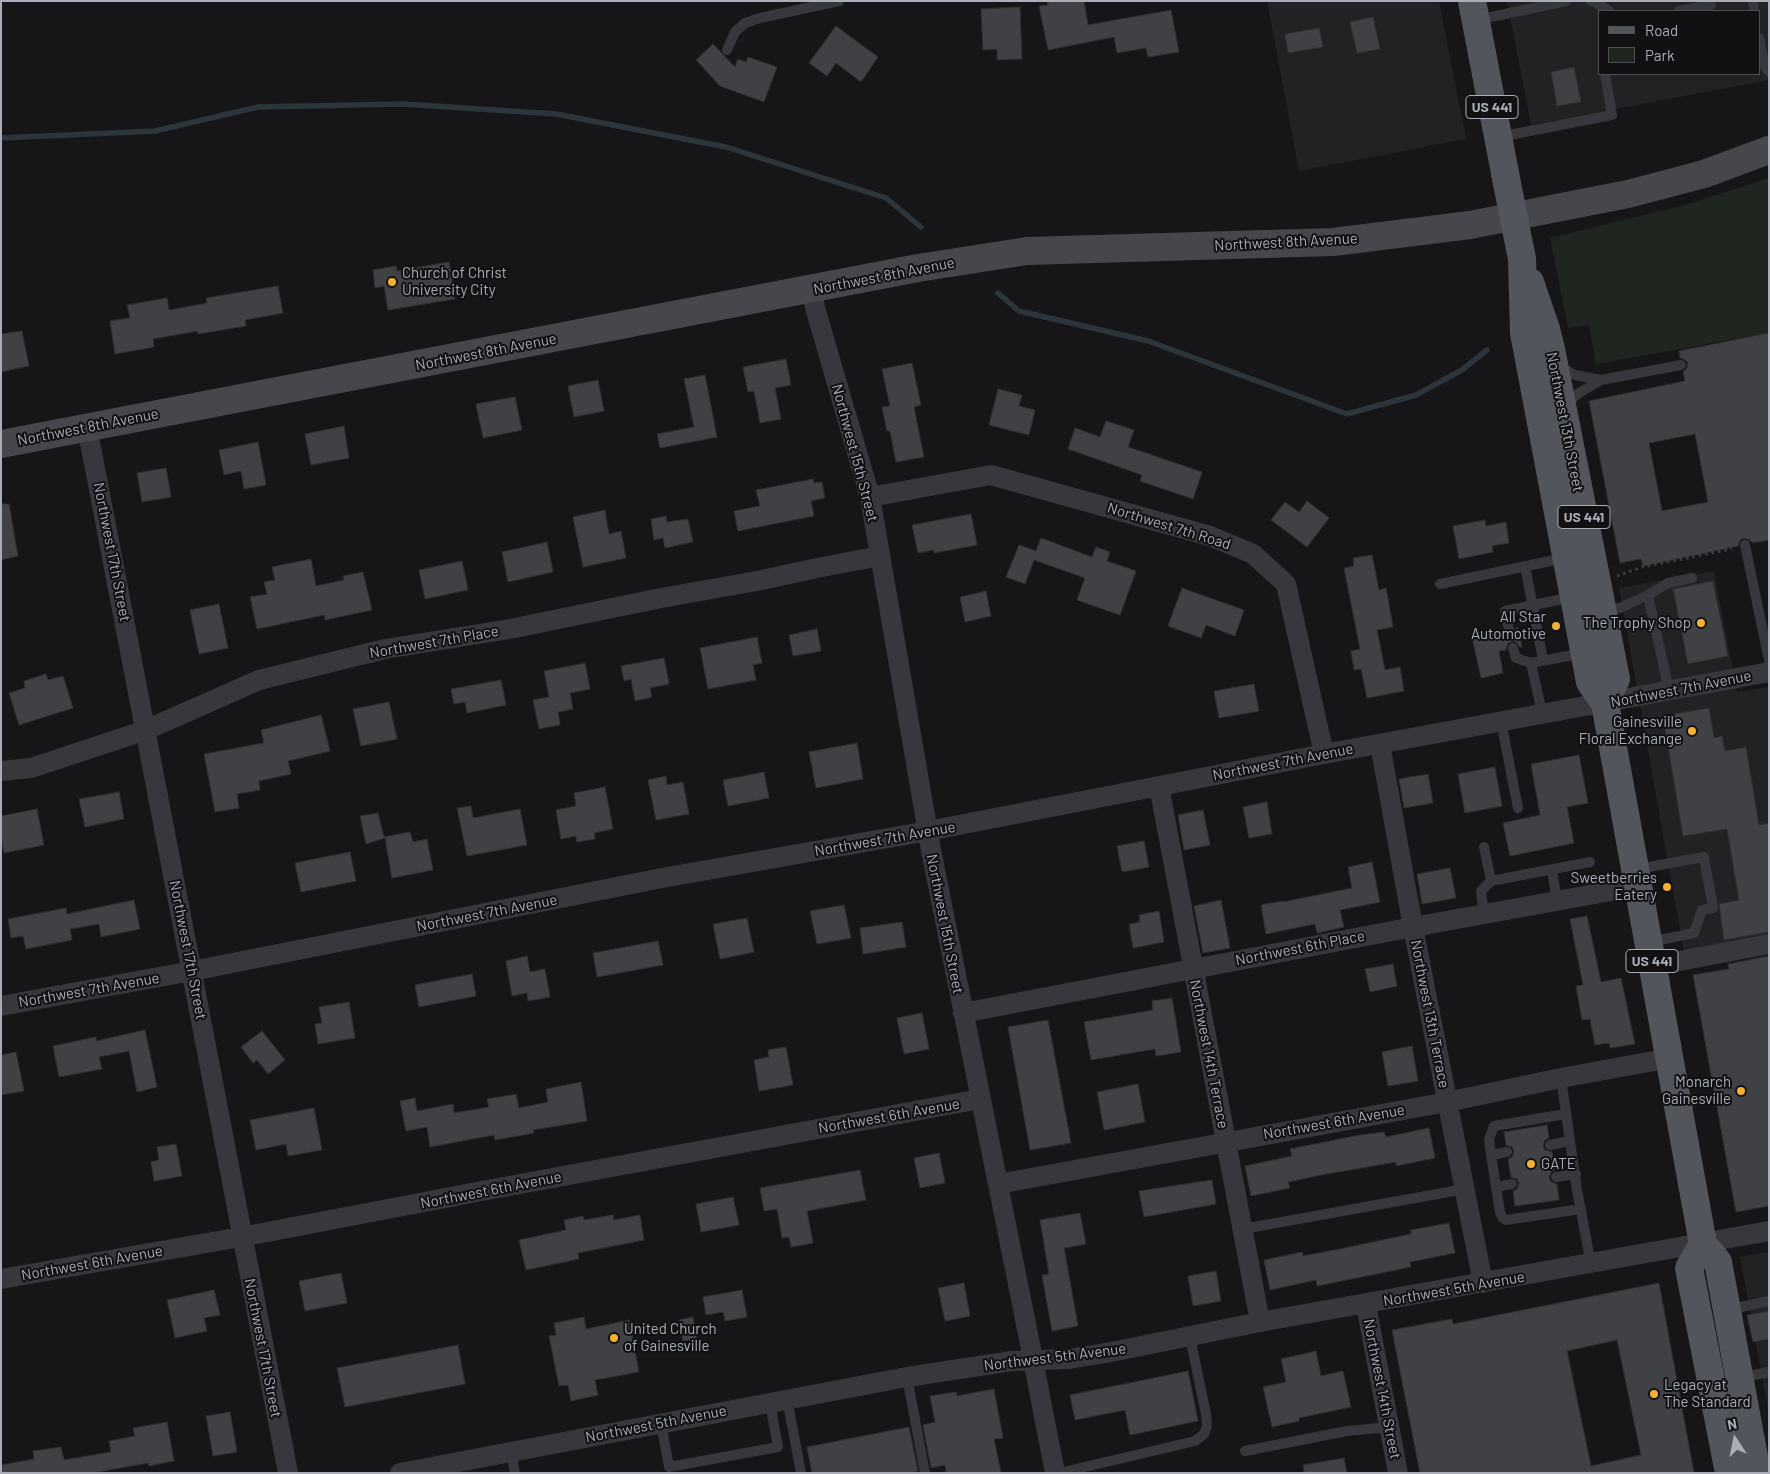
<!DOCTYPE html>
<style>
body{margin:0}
#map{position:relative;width:1770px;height:1474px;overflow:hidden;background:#161618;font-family:Barlow,sans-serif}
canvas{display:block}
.frame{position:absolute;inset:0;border:2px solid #a8adb8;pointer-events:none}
.legend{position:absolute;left:1598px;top:10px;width:162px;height:65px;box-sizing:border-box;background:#111113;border:1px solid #4d4f55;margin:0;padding:6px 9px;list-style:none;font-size:15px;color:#a8adb8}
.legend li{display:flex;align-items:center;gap:10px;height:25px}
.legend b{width:25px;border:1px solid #4d4f55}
.north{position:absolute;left:1710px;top:1414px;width:50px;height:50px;-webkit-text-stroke:4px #111113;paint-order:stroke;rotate:349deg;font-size:14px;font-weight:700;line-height:20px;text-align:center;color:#a8adb8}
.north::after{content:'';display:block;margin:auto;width:18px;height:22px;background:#a8adb8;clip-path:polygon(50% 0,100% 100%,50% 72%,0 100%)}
</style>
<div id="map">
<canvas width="1770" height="1474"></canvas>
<div class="frame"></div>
<ul class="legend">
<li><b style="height:6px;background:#53555c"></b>Road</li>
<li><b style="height:14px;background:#1e261f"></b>Park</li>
</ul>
<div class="north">N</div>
</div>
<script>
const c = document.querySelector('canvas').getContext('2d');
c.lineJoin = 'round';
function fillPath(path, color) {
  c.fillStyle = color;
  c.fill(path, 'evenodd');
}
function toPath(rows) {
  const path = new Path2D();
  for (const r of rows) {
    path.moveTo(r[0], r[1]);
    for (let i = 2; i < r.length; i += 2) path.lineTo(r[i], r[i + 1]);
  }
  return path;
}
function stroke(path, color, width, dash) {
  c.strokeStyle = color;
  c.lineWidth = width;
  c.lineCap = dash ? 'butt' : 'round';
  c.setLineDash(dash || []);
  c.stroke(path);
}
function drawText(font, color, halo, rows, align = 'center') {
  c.font = font + ' Barlow,sans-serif';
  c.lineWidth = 4;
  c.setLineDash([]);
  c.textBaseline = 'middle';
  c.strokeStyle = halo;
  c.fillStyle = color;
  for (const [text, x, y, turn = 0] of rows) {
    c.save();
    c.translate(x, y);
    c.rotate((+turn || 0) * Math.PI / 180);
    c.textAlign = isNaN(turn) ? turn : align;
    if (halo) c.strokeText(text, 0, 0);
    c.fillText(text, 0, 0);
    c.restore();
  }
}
fillPath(toPath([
 [1267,1,1439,1,1466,139,1299,171],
 [1507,1,1769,1,1769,80,1531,125],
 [1599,11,1759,11,1759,74,1599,74],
 [1714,571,1737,692,1769,687,1769,953,1687,969,1619,588],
 [1769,1252,1769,1413,1740,1257]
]), '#222225');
fillPath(toPath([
 [1769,178,1769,333,1596,364,1589,325,1568,328,1550,238,1685,205]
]), '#1e261f');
stroke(toPath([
 [1,138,155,131,258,107,403,104,556,114,726,147,886,198,921,227],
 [998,293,1019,311,1148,341,1347,414,1416,395,1462,370,1487,350]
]), '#2c353c', 5.5);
const building = toPath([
 [1047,1,1084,1,1088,25,1171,10,1179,52,1148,57,1146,48,1117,53,1114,37,1048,50,1039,6,1048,5,1047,1],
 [1020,7,1022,59,997,60,997,49,983,50,981,9,1020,7],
 [1373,17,1380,49,1357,53,1350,22,1373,17],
 [836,26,878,57,861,82,836,63,827,76,809,63,836,26],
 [1319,28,1323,47,1288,53,1285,34,1319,28],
 [713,44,735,67,738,59,746,62,748,57,777,67,764,102,720,86,696,60,713,44],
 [1574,67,1581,102,1557,106,1551,72,1574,67],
 [449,262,455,299,388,310,384,286,375,288,373,270,396,266,397,271,449,262],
 [278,286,283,313,245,320,246,326,198,334,197,331,153,339,154,347,115,354,110,321,130,318,127,305,167,298,169,310,207,303,206,298,278,286],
 [22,331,29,366,1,372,1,334,22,331],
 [1769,333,1769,540,1752,543,1750,540,1744,538,1740,540,1738,546,1643,566,1641,559,1620,563,1589,401,1685,381,1683,372,1687,368,1688,363,1684,359,1680,358,1679,351,1769,333],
 [1695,434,1708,502,1662,511,1649,443,1695,434],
 [786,359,791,385,775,388,781,419,760,423,754,391,748,392,743,367,786,359],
 [912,363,921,405,914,407,924,457,896,462,890,431,887,431,882,407,890,406,882,369,912,363],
 [705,375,717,437,660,448,657,434,694,427,684,379,705,375],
 [598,380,604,411,574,417,568,386,598,380],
 [998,389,1022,395,1019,406,1035,410,1029,435,989,425,998,389],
 [515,397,522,430,483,438,476,404,515,397],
 [1106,421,1134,430,1128,447,1202,472,1193,499,1140,481,1142,475,1068,449,1075,428,1100,437,1106,421],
 [344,426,349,458,311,465,305,434,344,426],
 [258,442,266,485,244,489,241,471,224,475,219,450,258,442],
 [166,468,171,497,142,502,137,473,166,468],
 [813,479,814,483,822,482,825,498,811,501,814,516,738,531,734,511,760,506,756,490,813,479],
 [1307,501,1329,518,1307,547,1271,520,1285,502,1299,512,1307,501],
 [1,504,9,504,18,556,1,560,1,504],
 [605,510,609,534,621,531,626,558,583,567,573,517,605,510],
 [971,514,977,545,934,553,934,550,918,553,912,525,971,514],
 [666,516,667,522,688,519,693,542,665,548,663,538,654,540,651,519,666,516],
 [1485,520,1486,526,1506,522,1509,543,1492,546,1493,552,1459,559,1453,526,1485,520],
 [1041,538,1092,557,1096,547,1110,552,1107,561,1136,571,1120,615,1077,600,1085,578,1034,560,1025,584,1006,577,1019,545,1036,551,1041,538],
 [547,542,553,572,508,582,502,552,547,542],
 [1372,555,1379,590,1386,588,1393,627,1377,630,1385,670,1400,667,1404,691,1367,698,1361,669,1354,670,1351,651,1360,649,1344,568,1354,566,1353,558,1372,555],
 [311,559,316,586,344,580,343,576,363,572,372,610,325,620,324,615,257,629,250,597,267,594,264,582,275,580,272,567,311,559],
 [462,561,468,590,425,599,419,570,462,561],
 [1713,581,1728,656,1688,664,1673,589,1713,581],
 [1182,588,1244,610,1235,636,1206,625,1201,638,1168,626,1182,588],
 [986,591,991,616,965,622,960,597,986,591],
 [219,604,228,648,199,654,190,610,219,604],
 [1516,628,1518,628,1522,647,1520,647,1515,641,1508,643,1506,650,1499,651,1503,673,1481,678,1472,637,1502,631,1504,635,1510,637,1514,635,1516,628],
 [817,629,821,651,793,656,789,635,817,629],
 [757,637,762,663,753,665,756,680,708,689,700,648,757,637],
 [664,658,669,684,650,688,652,697,635,701,631,679,624,681,621,666,664,658],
 [585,663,590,689,570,693,573,709,558,712,560,725,539,729,533,700,549,697,544,671,585,663],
 [46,674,48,680,63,676,73,708,19,725,9,693,25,688,24,681,46,674],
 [501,680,506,705,467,713,465,702,454,704,451,689,501,680],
 [1254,684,1259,711,1219,718,1214,691,1254,684],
 [389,702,397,739,361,746,353,709,389,702],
 [1709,708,1714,738,1722,736,1725,751,1746,747,1759,825,1769,823,1769,932,1724,940,1719,904,1739,900,1727,829,1683,836,1663,716,1709,708],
 [321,715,330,751,288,761,291,774,259,781,260,790,237,794,239,808,215,812,204,754,264,743,261,730,321,715],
 [857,743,863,779,816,788,809,752,857,743],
 [1579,755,1588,803,1567,807,1574,843,1510,856,1503,823,1540,815,1531,764,1579,755],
 [1495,767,1502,806,1465,813,1458,774,1495,767],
 [764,772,769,798,728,806,723,780,764,772],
 [1428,774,1433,803,1404,808,1399,779,1428,774],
 [666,776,667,785,683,782,689,814,656,820,648,780,666,776],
 [605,787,613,829,594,833,595,839,577,842,576,836,561,839,556,810,576,806,574,793,605,787],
 [119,792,124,819,85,827,79,799,119,792],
 [1267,802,1272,834,1249,838,1243,807,1267,802],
 [471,806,473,818,520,809,527,845,467,856,457,808,471,806],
 [37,809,44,845,4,853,1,837,1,816,37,809],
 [1203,810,1210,845,1184,850,1178,815,1203,810],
 [378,813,384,837,410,832,413,842,427,839,433,870,392,878,385,838,366,844,360,816,378,813],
 [1144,841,1149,867,1122,872,1117,846,1144,841],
 [350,852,356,881,301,892,295,863,350,852],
 [1372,862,1380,902,1340,910,1344,927,1317,933,1315,924,1266,934,1261,905,1283,901,1283,902,1352,888,1348,867,1372,862],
 [1450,868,1456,898,1422,904,1417,874,1450,868],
 [134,900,140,929,101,937,99,924,70,929,72,940,26,949,23,936,11,938,8,919,66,908,67,914,134,900],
 [1221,900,1230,948,1203,953,1194,906,1221,900],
 [844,905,851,938,817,944,810,911,844,905],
 [1159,911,1164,942,1133,948,1129,924,1140,922,1139,915,1159,911],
 [1587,916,1601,982,1621,978,1635,1044,1610,1048,1609,1043,1595,1045,1590,1019,1582,1020,1576,986,1583,985,1570,919,1587,916],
 [747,918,754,952,720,959,713,924,747,918],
 [902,922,906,947,863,954,860,928,902,922],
 [658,941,663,965,597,977,593,953,658,941],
 [527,956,530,972,545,969,550,997,528,1001,527,993,512,996,506,961,527,956],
 [1769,956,1769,1206,1736,1212,1693,975,1729,969,1728,964,1769,956],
 [1393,964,1397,986,1370,992,1365,969,1393,964],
 [472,974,476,996,419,1007,415,985,472,974],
 [1172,998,1181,1052,1156,1056,1155,1049,1091,1060,1084,1022,1153,1010,1152,1001,1172,998],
 [349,1002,355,1038,318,1044,315,1024,322,1023,319,1007,349,1002],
 [922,1013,929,1049,904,1054,897,1018,922,1013],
 [1048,1020,1071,1143,1030,1150,1008,1027,1048,1020],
 [145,1030,157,1087,137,1092,129,1051,99,1057,102,1069,59,1077,53,1046,96,1037,96,1041,145,1030],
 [262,1031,285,1060,268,1074,257,1060,253,1063,241,1047,262,1031],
 [1412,1046,1418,1081,1388,1086,1382,1052,1412,1046],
 [786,1047,793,1085,759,1091,754,1060,769,1057,768,1050,786,1047],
 [16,1052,24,1091,1,1095,1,1055,16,1052],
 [581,1082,587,1121,533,1130,534,1133,495,1140,494,1135,430,1147,427,1127,406,1131,400,1101,415,1098,417,1111,453,1104,454,1113,489,1107,487,1099,516,1094,519,1108,548,1102,546,1089,581,1082],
 [1138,1084,1145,1122,1104,1130,1097,1092,1138,1084],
 [314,1108,322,1150,288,1156,286,1144,256,1150,250,1120,314,1108],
 [1547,1125,1549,1138,1545,1140,1543,1146,1545,1150,1552,1152,1555,1170,1551,1172,1549,1178,1551,1182,1557,1184,1559,1200,1515,1206,1513,1191,1517,1189,1519,1183,1517,1179,1511,1177,1508,1159,1512,1157,1514,1151,1512,1147,1506,1145,1504,1132,1547,1125],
 [1429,1128,1435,1158,1396,1166,1396,1162,1321,1175,1288,1182,1290,1188,1251,1196,1245,1166,1292,1156,1290,1149,1360,1135,1384,1132,1386,1137,1429,1128],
 [176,1144,182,1176,154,1181,151,1162,159,1160,157,1147,176,1144],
 [939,1153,945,1183,920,1188,914,1158,939,1153],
 [860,1170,866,1200,807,1211,813,1243,791,1247,789,1237,782,1238,777,1209,764,1211,760,1188,860,1170],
 [1212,1180,1216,1204,1144,1217,1139,1191,1212,1180],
 [733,1197,739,1225,701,1232,696,1204,733,1197],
 [1080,1213,1086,1244,1064,1248,1078,1326,1052,1331,1042,1275,1049,1274,1040,1220,1080,1213],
 [613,1215,614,1220,640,1215,644,1240,578,1253,579,1259,526,1270,519,1240,566,1230,564,1220,583,1216,584,1220,613,1215],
 [1449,1223,1455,1253,1410,1262,1411,1267,1317,1286,1316,1280,1270,1290,1264,1260,1302,1252,1303,1256,1335,1250,1411,1234,1411,1230,1449,1223],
 [1216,1271,1221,1301,1193,1306,1188,1276,1216,1271],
 [341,1273,347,1303,305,1311,299,1281,341,1273],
 [964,1283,970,1316,945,1321,938,1288,964,1283],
 [1659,1283,1694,1473,1420,1473,1392,1330,1452,1319,1453,1324,1659,1283],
 [1617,1340,1641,1455,1591,1466,1567,1351,1617,1340],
 [214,1290,220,1315,204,1318,207,1331,175,1338,167,1300,214,1290],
 [742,1290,747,1317,725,1321,723,1312,706,1315,703,1297,742,1290],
 [1769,1311,1769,1339,1753,1342,1747,1315,1769,1311],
 [584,1317,586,1329,629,1320,639,1372,595,1380,598,1395,571,1401,568,1385,559,1386,549,1336,556,1335,554,1323,584,1317],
 [693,1317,697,1339,683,1341,679,1320,693,1317],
 [458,1345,465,1384,345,1407,337,1368,458,1345],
 [1316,1351,1321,1376,1343,1371,1351,1407,1299,1418,1299,1421,1272,1427,1263,1387,1286,1382,1281,1359,1316,1351],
 [1188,1371,1198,1421,1130,1435,1125,1410,1075,1420,1070,1395,1188,1371],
 [994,1389,1003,1438,994,1439,1001,1473,946,1473,945,1465,931,1468,923,1425,935,1422,930,1396,956,1392,957,1396,994,1389],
 [230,1412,237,1452,213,1456,206,1416,230,1412],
 [167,1422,174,1461,149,1466,148,1463,92,1473,1,1473,1,1465,34,1459,33,1451,61,1447,64,1460,111,1452,109,1441,135,1436,133,1428,167,1422],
 [909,1427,918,1471,907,1473,812,1473,807,1447,909,1427],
 [1344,1458,1347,1473,1304,1473,1303,1465,1344,1458]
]);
fillPath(building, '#404145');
stroke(building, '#303034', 1);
stroke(toPath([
 [1617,576,1642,567,1732,549]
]), '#3d3f44', 3, [2.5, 4]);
stroke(toPath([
 [1591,1,1595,2,1609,11],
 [1753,1,1754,11],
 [1679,11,1711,5],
 [1477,20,1566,1],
 [1759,38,1765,67,1769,72],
 [727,50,735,32,745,23,760,18,839,1],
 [1499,137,1612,115,1605,74],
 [1559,366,1575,375,1601,380],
 [1567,406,1569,401,1579,393,1601,380,1681,365],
 [1745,545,1769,660],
 [1525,566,1543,660],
 [1440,584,1565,558],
 [1648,595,1668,583,1692,578],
 [1603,611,1620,608,1648,595,1669,690],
 [1509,630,1505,611,1572,597],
 [1513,648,1516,658,1531,663],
 [1542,713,1531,663,1583,653],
 [1501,721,1518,808],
 [1484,847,1491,881],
 [1637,869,1704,857,1713,908,1702,910,1694,933,1650,942],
 [1552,870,1557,901],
 [1484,914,1481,891,1491,881,1590,862],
 [1561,1078,1577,1190,1591,1264],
 [1566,1114,1494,1126,1489,1139,1491,1155,1500,1212,1502,1217,1506,1220,1581,1209],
 [1550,1145,1570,1141],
 [1491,1155,1507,1152],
 [1556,1177,1576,1174],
 [1496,1187,1512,1184],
 [1243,1229,1465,1189],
 [1728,1310,1769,1301],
 [907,1377,925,1473],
 [1740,1378,1769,1372],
 [787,1399,801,1473],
 [661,1423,669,1467,778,1447,770,1403],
 [511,1451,515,1473],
 [1245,1451,1347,1431,1389,1427],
 [1059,1473,1195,1441,1204,1434,1207,1426,1206,1414,1190,1337]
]), '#37383d', 10);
stroke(toPath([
 [811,289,816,311,870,497,931,850,1029,1339,1055,1473],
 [87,427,288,1473],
 [870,497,991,475,1210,536,1253,554,1286,584,1324,754],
 [1380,744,1413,927,1483,1283],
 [1,771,31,768,146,730,259,680,385,649,510,629,661,598,757,581,817,568,880,556],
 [1159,786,1260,1322],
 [1653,966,1769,944],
 [1,1006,192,971,662,878,928,831,1324,754,1769,672],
 [963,1013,1413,927,1639,886],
 [998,1184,1447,1102,1561,1078,1670,1058],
 [1,1279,241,1237,482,1191,980,1099],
 [1366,1305,1398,1473],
 [400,1473,907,1377,1012,1361,1069,1359,1111,1352,1260,1322,1769,1231]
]), '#37383d', 20);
stroke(toPath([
 [1,444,918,268,1027,251,1333,242,1470,225,1628,194,1704,174,1769,150]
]), '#45474d', 28);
stroke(toPath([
 [1472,1,1505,173],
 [1522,259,1524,333,1590,682,1605,703,1703,1244,1718,1262,1757,1473],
 [1530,282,1546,329,1551,349,1616,679,1605,703],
 [1703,1244,1689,1268,1729,1473]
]), '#53555c', 28);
stroke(toPath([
 [1505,173,1522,259]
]), '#53555c', 28);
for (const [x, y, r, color] of [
 [392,282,5,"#f2b134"],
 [1701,623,5,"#f2b134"],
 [1556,626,5,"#f2b134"],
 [1692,731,5,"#f2b134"],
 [1667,887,5,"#f2b134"],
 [1741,1091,5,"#f2b134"],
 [1531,1164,5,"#f2b134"],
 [614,1338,5,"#f2b134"],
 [1654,1394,5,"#f2b134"]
]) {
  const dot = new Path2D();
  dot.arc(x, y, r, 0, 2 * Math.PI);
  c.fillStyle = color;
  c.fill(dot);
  stroke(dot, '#111113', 2);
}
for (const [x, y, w] of [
 [1492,107,52],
 [1584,517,52],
 [1652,961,52]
]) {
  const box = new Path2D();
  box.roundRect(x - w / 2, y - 11.5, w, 23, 4);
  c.fillStyle = '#111113';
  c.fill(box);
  stroke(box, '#a8adb8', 1);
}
drawText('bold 14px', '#a8adb8', null, [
 ["US 441",1492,107],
 ["US 441",1584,517],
 ["US 441",1652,961]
]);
drawText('15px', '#a8adb8', '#111113', [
 ["Northwest 8th Avenue",1286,242,-3],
 ["Northwest 8th Avenue",884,276,-11],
 ["Northwest 8th Avenue",486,352,-11],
 ["Northwest 13th Street",1565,422,79],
 ["Northwest 8th Avenue",88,427,-11],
 ["Northwest 15th Street",855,453,75],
 ["Northwest 7th Road",1169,526,17],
 ["Northwest 17th Street",112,552,79],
 ["Northwest 7th Place",434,642,-10],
 ["Northwest 7th Avenue",1681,689,-11],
 ["Northwest 7th Avenue",1283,762,-11],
 ["Northwest 7th Avenue",885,839,-10],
 ["Northwest 7th Avenue",487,913,-11],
 ["Northwest 15th Street",945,924,79],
 ["Northwest 6th Place",1300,948,-11],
 ["Northwest 17th Street",188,950,79],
 ["Northwest 7th Avenue",89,990,-10],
 ["Northwest 13th Terrace",1430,1014,79],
 ["Northwest 14th Terrace",1209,1054,79],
 ["Northwest 6th Avenue",889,1116,-10],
 ["Northwest 6th Avenue",1334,1122,-10],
 ["Northwest 6th Avenue",491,1190,-11],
 ["Northwest 6th Avenue",92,1263,-10],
 ["Northwest 5th Avenue",1454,1289,-10],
 ["Northwest 17th Street",263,1348,79],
 ["Northwest 5th Avenue",1055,1357,-7],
 ["Northwest 14th Street",1382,1389,79],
 ["Northwest 5th Avenue",656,1424,-11]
]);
drawText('15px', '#a8adb8', '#111113', [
 ["Church of Christ",402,273,"left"],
 ["University City",402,290,"left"],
 ["All Star",1546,617],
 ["Automotive",1546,634],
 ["The Trophy Shop",1691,623],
 ["Gainesville",1682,722],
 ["Floral Exchange",1682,739],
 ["Sweetberries",1657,878],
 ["Eatery",1657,895],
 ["Monarch",1731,1082],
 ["Gainesville",1731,1099],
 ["GATE",1541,1164,"left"],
 ["United Church",624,1329,"left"],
 ["of Gainesville",624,1346,"left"],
 ["Legacy at",1664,1385,"left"],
 ["The Standard",1664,1402,"left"]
], 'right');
</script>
